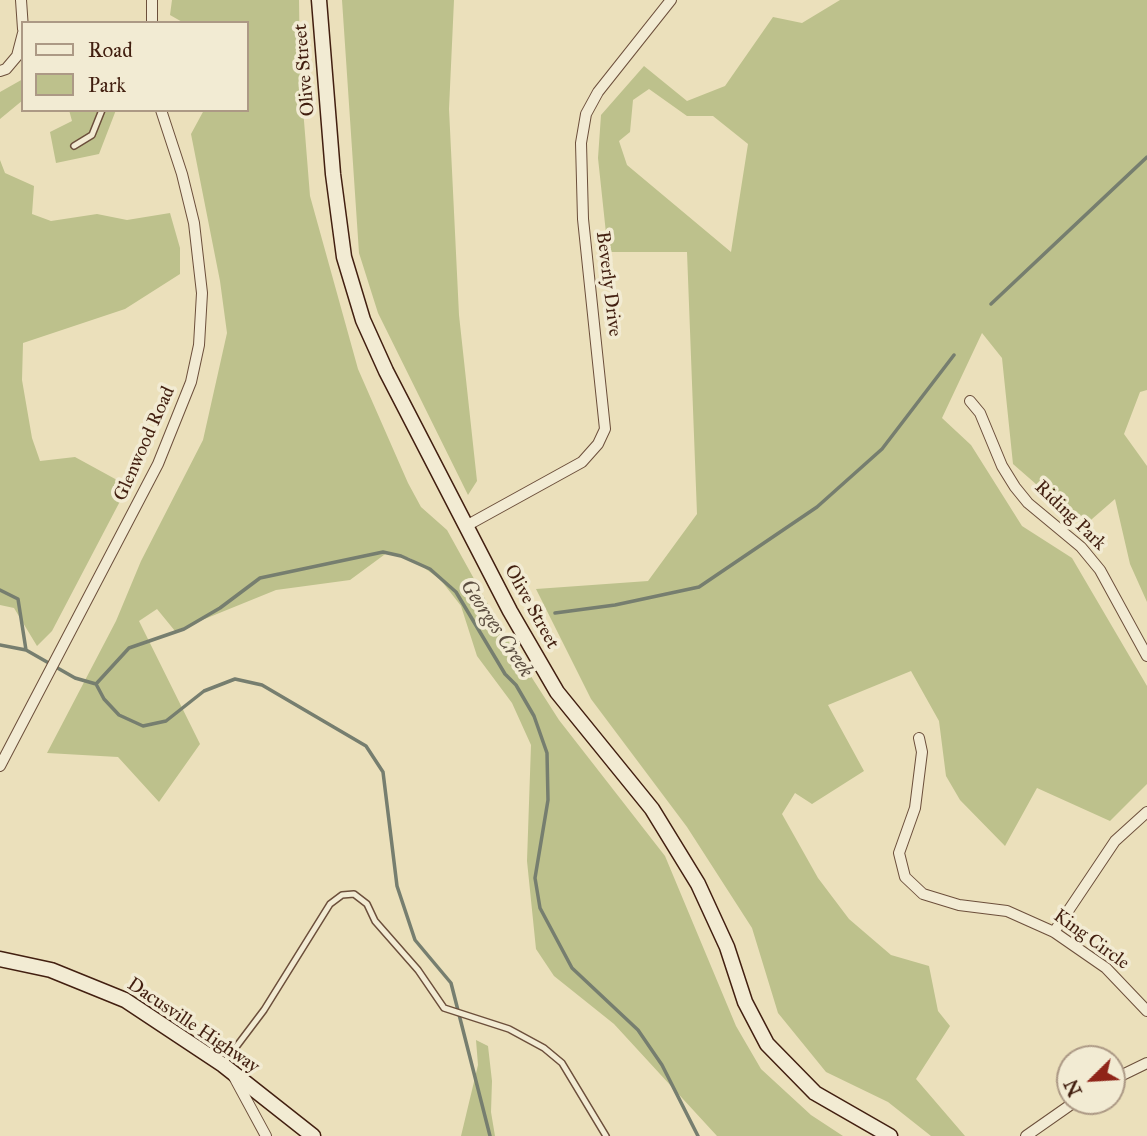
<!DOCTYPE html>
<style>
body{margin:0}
#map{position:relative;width:1147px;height:1136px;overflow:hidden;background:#ebe0bb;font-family:"IM FELL Great Primer",serif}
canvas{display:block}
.legend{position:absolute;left:21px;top:21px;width:228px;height:91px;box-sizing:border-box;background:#f2ebd3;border:2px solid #ac9985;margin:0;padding:9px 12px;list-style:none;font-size:21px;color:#421f10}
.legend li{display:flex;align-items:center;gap:14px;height:35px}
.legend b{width:35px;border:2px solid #ac9985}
.north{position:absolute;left:1056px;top:1045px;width:70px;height:70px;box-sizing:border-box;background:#f2ebd3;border:2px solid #ac9985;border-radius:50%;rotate:246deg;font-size:19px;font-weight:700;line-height:28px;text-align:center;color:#421f10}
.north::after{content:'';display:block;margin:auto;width:24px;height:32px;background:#8f2418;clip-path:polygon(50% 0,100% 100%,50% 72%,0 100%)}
</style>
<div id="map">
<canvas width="1147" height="1136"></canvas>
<ul class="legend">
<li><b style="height:9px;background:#f2ebd3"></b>Road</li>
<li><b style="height:19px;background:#bdc18c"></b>Park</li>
</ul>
<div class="north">N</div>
</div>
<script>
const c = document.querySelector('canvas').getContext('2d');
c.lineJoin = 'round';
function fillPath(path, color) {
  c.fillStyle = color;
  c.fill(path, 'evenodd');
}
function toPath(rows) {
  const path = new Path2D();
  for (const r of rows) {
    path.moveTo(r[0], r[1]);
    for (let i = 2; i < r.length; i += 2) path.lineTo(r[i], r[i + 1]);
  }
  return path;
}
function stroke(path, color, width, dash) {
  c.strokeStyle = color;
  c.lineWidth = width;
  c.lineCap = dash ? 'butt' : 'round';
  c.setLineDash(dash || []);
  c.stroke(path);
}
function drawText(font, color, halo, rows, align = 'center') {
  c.font = font + ' "IM FELL Great Primer",serif';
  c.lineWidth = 7;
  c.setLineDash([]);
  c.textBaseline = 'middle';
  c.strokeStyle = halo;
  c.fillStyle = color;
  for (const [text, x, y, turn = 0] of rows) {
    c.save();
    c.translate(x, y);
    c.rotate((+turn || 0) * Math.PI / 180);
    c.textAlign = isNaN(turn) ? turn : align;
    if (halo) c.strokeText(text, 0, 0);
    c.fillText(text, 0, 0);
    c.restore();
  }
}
fillPath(toPath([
 [172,0,299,0,300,71,310,196,358,369,408,483,421,507,447,530,509,642,559,720,665,856,736,1026,761,1069,811,1115,843,1136,717,1136,614,1024,554,976,536,949,527,861,531,745,512,703,477,656,461,606,440,579,410,558,388,552,350,580,276,590,175,631,157,609,139,621,200,744,159,802,118,757,47,753,116,621,141,561,203,440,227,333,220,281,191,134,204,110,247,110,247,23,184,23,170,15],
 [342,0,454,0,449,109,459,315,477,481,468,495,378,313,359,253],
 [840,0,1147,0,1147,390,1140,392,1124,434,1147,466,1147,602,1130,564,1115,499,1084,526,1013,464,1002,358,982,333,942,418,971,445,1022,526,1072,558,1147,686,1147,784,1110,821,1037,788,1005,846,960,800,946,776,939,721,911,671,828,705,864,771,812,804,795,793,782,814,818,878,849,919,891,955,929,966,938,1011,950,1026,916,1079,965,1136,931,1136,888,1102,826,1072,778,1013,752,928,687,827,591,699,536,589,648,581,697,514,687,252,608,252,598,158,601,115,644,66,687,101,725,86,773,17,802,23],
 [649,89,687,116,713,116,748,144,731,252,627,165,619,141,630,132,633,100],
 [23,79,23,100,0,119,0,92],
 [69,110,116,110,99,154,56,163,50,132,72,121],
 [0,160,5,173,34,186,32,214,51,221,97,214,127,220,170,213,180,248,180,274,125,309,23,343,22,380,32,438,40,461,75,457,128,486,52,631,37,646,14,608,0,605],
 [476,1040,488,1046,492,1081,491,1112,495,1136,461,1136,478,1065]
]), '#bdc18c');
stroke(toPath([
 [991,304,1147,157],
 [0,590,18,599,26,650],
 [555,613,615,605,699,587,817,507,882,449,954,355],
 [0,645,26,650,75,678,96,684],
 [96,684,129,648,184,629,220,608,260,578,383,552,401,556,430,569,456,592,505,674,516,685,534,716,547,753,548,800,535,878,540,908,572,968,638,1030,662,1065,698,1136],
 [96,684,104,699,119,715,143,726,166,721,204,691,235,679,262,685,366,746,383,772,397,886,415,940,451,983,490,1136]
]), '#767e6f', 3.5);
const lane = toPath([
 [74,146,92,135,102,110],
 [224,1063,264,1010,330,904,342,895,354,894,367,904,375,921,418,970,444,1008,509,1029,544,1048,562,1063,606,1136]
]);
const street = toPath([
 [21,0,23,29],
 [152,23,152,0],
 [0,71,6,69,17,56,23,33],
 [970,401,980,413,1002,466,1015,487,1028,503,1081,547,1100,570,1147,656],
 [466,526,582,462,598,444,605,429,583,219,581,143,586,114,598,92,671,0],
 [919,738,922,752,915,808,899,853,905,877,923,894,959,905,1007,911,1054,932,1106,968,1147,1011],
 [0,766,158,464,191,382,199,345,202,293,194,223,182,174,161,110],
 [1054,932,1115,841,1147,812],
 [233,1075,266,1136],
 [1112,1080,1147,1063],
 [1026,1136,1076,1101]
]);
const secondary = toPath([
 [319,0,333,174,344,257,363,320,386,371,510,611,557,692,652,809,698,884,727,947,745,1002,767,1044,815,1093,890,1136],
 [0,959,51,970,125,1000,223,1065,313,1136]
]);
stroke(lane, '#6c4f3b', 8);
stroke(street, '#6c4f3b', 12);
stroke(secondary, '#421f10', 17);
stroke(lane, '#f2ebd3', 5);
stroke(street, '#f2ebd3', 10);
stroke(secondary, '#f2ebd3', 14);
drawText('19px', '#421f10', '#f2ebd3', [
 ["Olive Street",305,70,-95],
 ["Beverly Drive",608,284,83],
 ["Glenwood Road",145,444,-66],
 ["Riding Park",1070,516,44],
 ["Olive Street",531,607,61],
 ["King Circle",1091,940,36],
 ["Dacusville Highway",193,1026,34]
]);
drawText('italic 21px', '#5c4e40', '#f2ebd3', [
 ["Georges Creek",496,629,56]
]);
</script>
